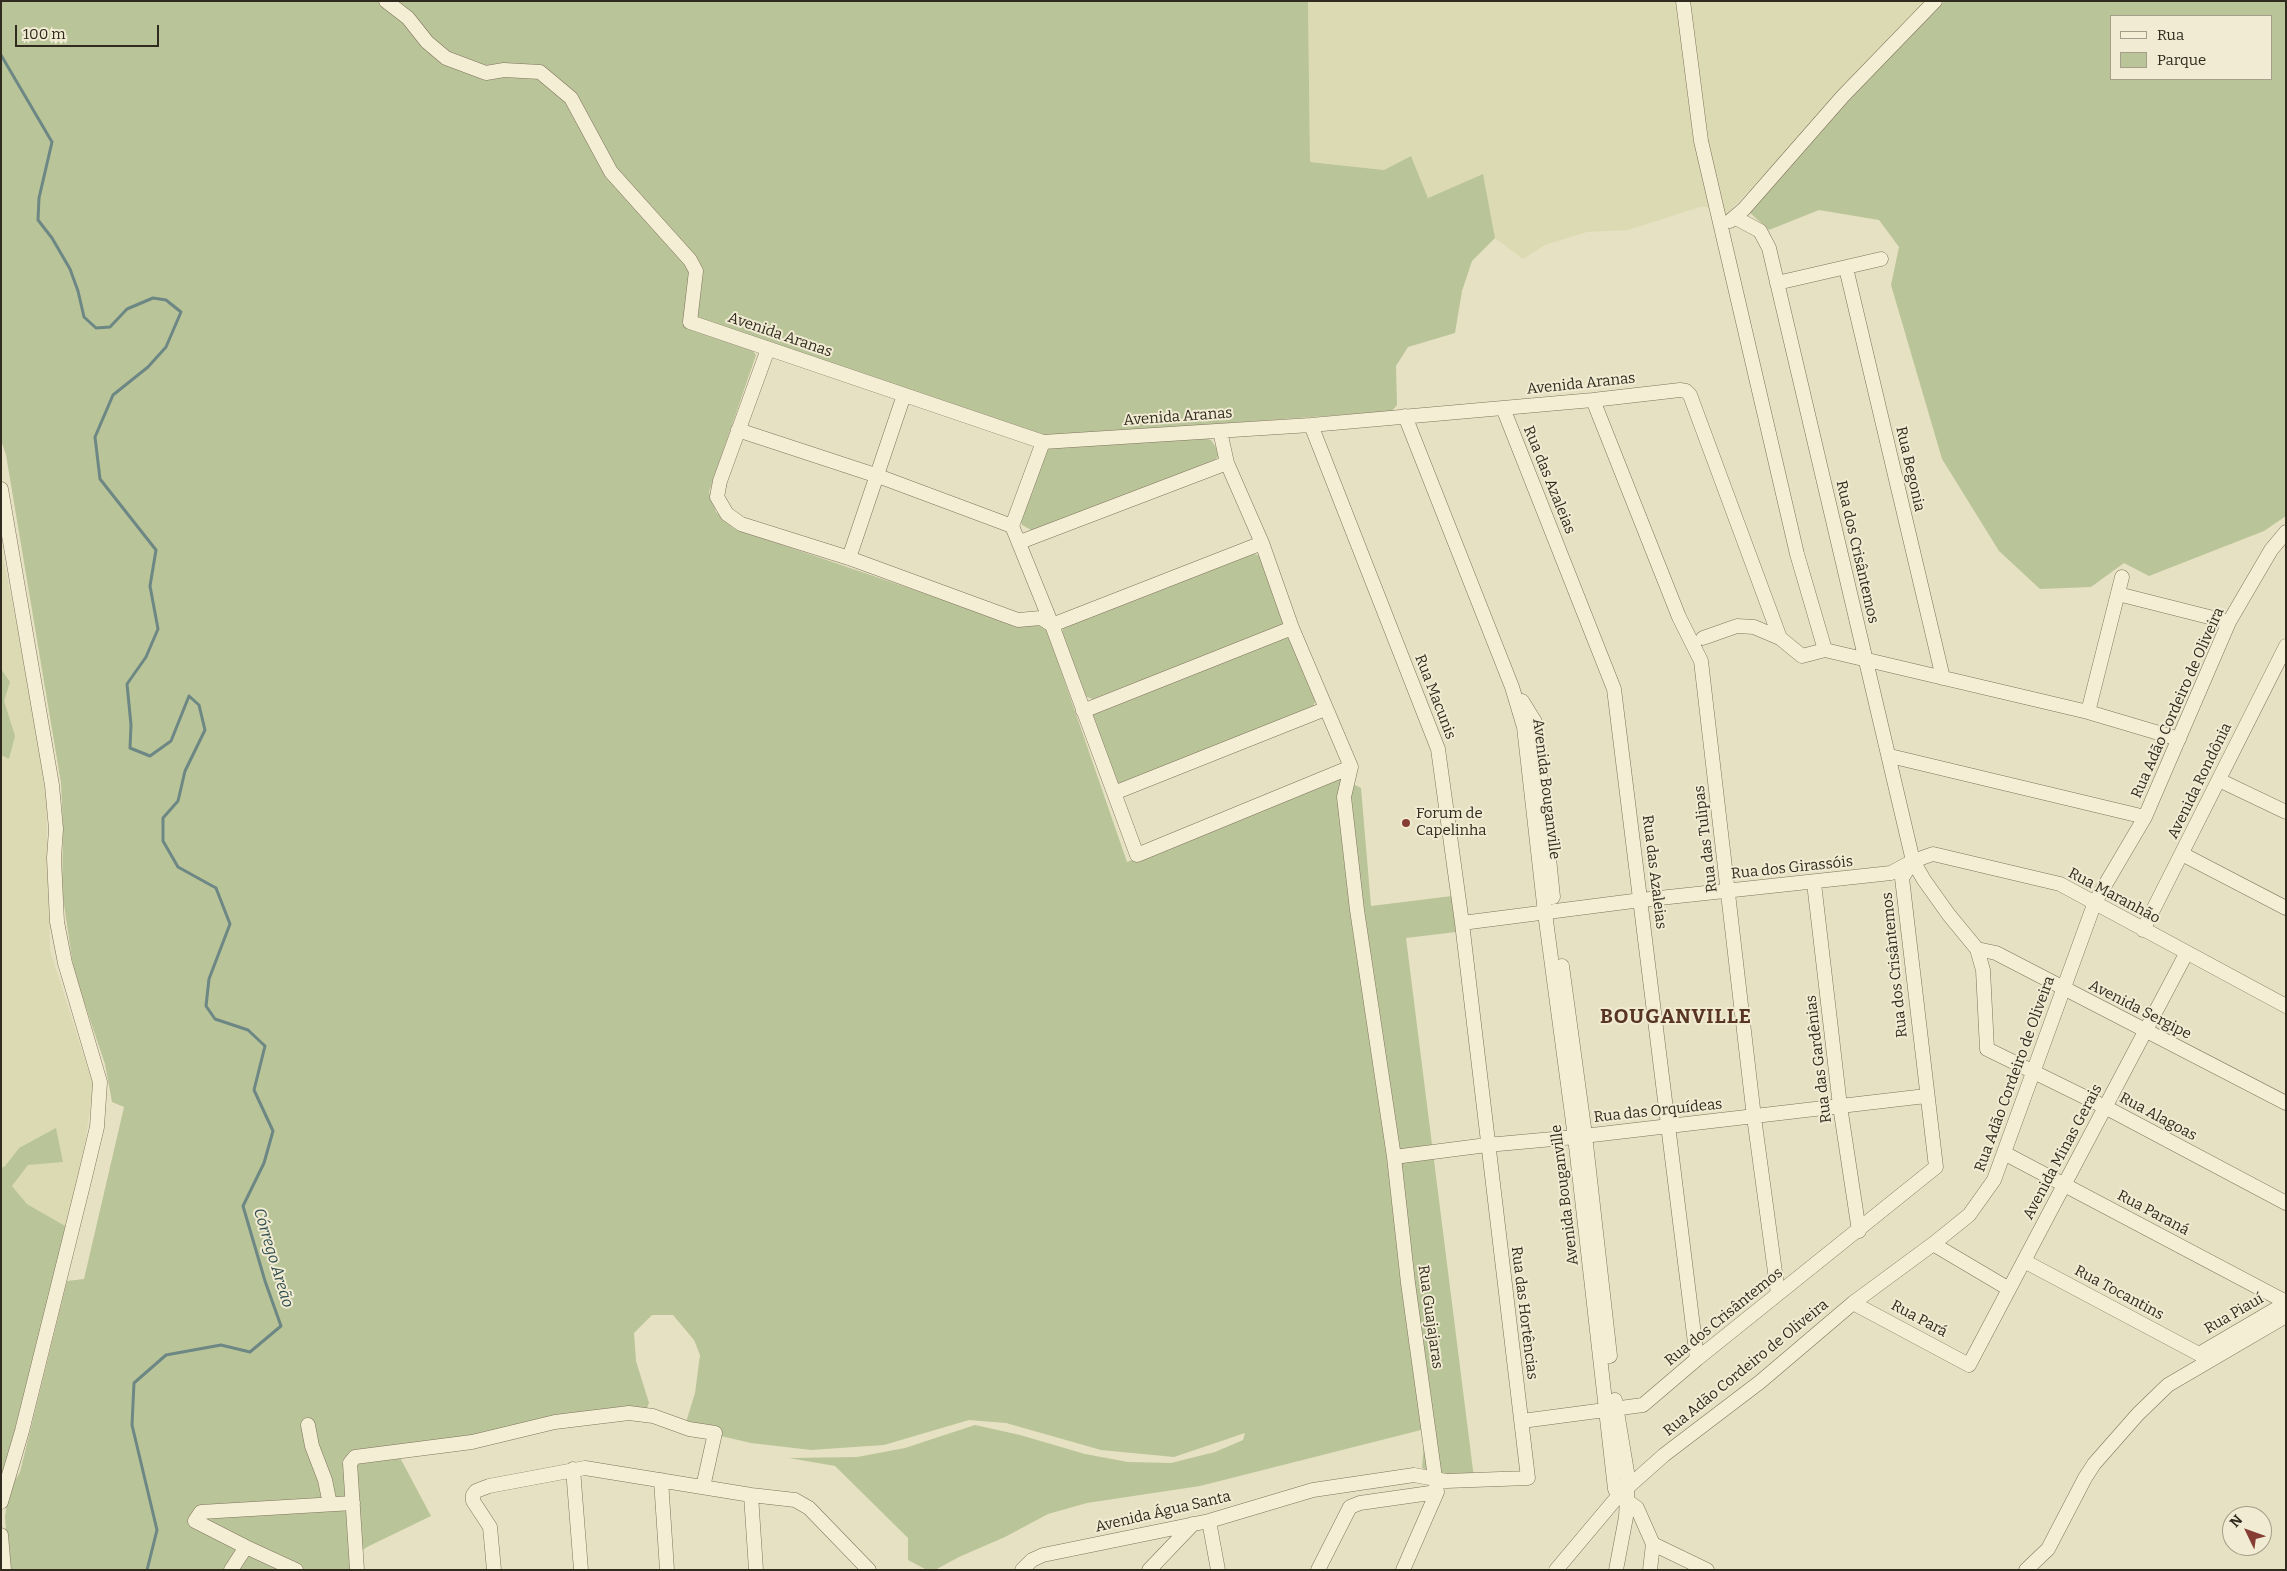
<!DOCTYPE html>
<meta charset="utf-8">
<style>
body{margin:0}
#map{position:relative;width:2287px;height:1571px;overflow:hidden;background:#e7e1c3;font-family:Bitter,serif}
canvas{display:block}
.frame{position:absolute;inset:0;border:2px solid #312a1e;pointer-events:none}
.legend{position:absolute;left:2110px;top:15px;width:162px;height:65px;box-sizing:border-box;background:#f0ebd2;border:1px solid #a49e8a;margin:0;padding:6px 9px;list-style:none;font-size:15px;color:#312a1e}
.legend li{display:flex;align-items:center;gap:10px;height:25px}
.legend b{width:25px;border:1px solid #a49e8a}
.north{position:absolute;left:2222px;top:1506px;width:50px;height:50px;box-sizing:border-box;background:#f0ebd2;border:1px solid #a49e8a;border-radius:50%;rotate:312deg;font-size:14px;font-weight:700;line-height:20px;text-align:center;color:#312a1e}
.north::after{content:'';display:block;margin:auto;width:18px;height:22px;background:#863e34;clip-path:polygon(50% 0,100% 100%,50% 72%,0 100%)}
.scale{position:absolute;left:15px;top:25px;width:144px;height:22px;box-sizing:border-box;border:2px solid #312a1e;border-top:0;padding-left:6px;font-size:15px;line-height:18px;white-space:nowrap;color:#312a1e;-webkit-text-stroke:4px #f0ebd2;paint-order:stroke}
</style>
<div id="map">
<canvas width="2287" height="1571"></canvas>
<div class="frame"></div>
<ul class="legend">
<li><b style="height:6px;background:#f4eed5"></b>Rua</li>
<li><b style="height:14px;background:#bac499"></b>Parque</li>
</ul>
<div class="north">N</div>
<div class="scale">100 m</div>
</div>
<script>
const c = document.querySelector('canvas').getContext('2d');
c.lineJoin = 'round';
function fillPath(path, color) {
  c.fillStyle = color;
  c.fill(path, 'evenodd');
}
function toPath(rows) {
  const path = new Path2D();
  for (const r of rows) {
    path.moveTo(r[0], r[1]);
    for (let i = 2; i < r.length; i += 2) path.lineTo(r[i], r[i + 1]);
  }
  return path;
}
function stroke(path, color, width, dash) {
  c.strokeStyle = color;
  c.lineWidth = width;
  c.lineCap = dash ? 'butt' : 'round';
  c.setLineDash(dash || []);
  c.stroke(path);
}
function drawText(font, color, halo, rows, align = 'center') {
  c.font = font + ' Bitter,serif';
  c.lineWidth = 4;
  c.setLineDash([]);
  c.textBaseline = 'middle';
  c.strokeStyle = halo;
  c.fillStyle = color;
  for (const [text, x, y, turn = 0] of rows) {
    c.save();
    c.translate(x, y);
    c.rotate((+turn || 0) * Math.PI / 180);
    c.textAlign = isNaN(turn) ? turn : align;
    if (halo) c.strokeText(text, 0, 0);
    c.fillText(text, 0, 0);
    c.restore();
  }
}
fillPath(toPath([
 [1308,1,1927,1,1727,214,1703,206,1628,230,1587,232,1545,245,1523,259,1495,238,1483,174,1428,198,1411,156,1384,170,1310,162],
 [1,549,29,682,46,798,50,950,93,1085,86,1138,67,1227,27,1204,12,1186,28,1165,19,1148,5,1166,1,1168]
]), '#dcdab2');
fillPath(toPath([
 [1,1,1308,1,1310,162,1384,170,1411,156,1428,198,1483,174,1495,238,1472,261,1462,291,1455,333,1408,347,1396,366,1397,405,1392,411,1044,437,685,314,682,324,751,348,756,355,709,492,716,512,733,528,1017,625,1040,624,1047,630,1127,862,1339,777,1361,788,1371,906,1452,896,1456,932,1406,938,1474,1478,1446,1477,1422,1468,1425,1429,1200,1486,1087,1503,1048,1514,1005,1537,959,1557,935,1570,927,1570,908,1560,908,1538,835,1466,789,1458,857,1457,905,1448,975,1425,1020,1435,1085,1454,1128,1462,1171,1463,1215,1452,1243,1440,1245,1433,1174,1457,1101,1450,1006,1423,969,1420,884,1445,811,1450,751,1443,699,1431,686,1422,695,1393,700,1355,694,1340,673,1315,652,1315,634,1333,636,1361,649,1403,644,1416,396,1450,431,1516,367,1547,352,1558,352,1570,9,1570,5,1517,9,1490,20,1472,67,1281,84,1279,124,1107,112,1102,105,1064,74,972,62,891,63,830,61,783,6,455,1,440],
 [1944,1,2286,1,2286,516,2264,531,2149,576,2124,563,2091,587,2040,589,1999,551,1942,459,1891,285,1899,247,1879,220,1819,210,1769,230,1748,211,1891,54],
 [2111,16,2271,16,2271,79,2111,79],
 [1205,438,1211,440,1219,452,1218,457,1211,463,1033,531,1022,525,1020,519,1047,449,1051,447],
 [1253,554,1258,555,1262,559,1283,623,1279,627,1093,699,1084,696,1061,633,1064,627],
 [1287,637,1291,638,1316,700,1312,709,1121,784,1117,783,1091,717,1095,712],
 [1,669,10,682,4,701,15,736,9,759,1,755],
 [56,1128,63,1162,28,1165,12,1186,27,1204,67,1227,1,1486,1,1168,5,1166,19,1148]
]), '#bac499');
stroke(toPath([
 [1,55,52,142,39,198,38,220,52,238,70,269,78,291,84,317,96,328,110,327,127,309,153,298,166,300,181,312,166,347,148,367,113,395,95,437,100,479,156,550,150,586,158,629,146,657,127,684,131,725,130,748,150,756,171,741,189,696,199,705,205,730,185,771,178,801,163,818,163,841,178,867,216,888,230,924,209,979,206,1006,215,1019,248,1030,265,1046,254,1090,273,1131,264,1163,243,1206,265,1281,281,1326,250,1352,221,1345,166,1355,134,1383,132,1425,157,1530,147,1570]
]), '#6d8884', 3);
const minor = toPath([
 [386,1,408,18,427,42,446,58,486,73,504,70,540,72,571,98,611,172,690,260,696,271,690,322,1043,442,1311,425,1593,400,1680,390,1686,391,1690,395,1780,638],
 [1683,1,1701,141,1797,554,1825,650],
 [1730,221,1744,209,1843,96,1935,1],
 [1846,268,1943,678],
 [1777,283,1881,259],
 [768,349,720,481,717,497,727,514,741,524,849,558,1018,620,1041,618,1052,625,1262,543],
 [1593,400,1679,617,1701,661,1754,1117,1778,1294],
 [1503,408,1614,689,1697,1359],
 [1405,416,1512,687,1524,727,1545,913,1575,1137,1615,1489,1619,1495,1637,1508,1653,1544,1707,1570],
 [738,430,878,476,1012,526],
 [1220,431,1227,463,1262,543,1292,628,1351,767,1344,797,1357,910,1394,1157,1408,1283,1437,1492,1403,1570],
 [1043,442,1012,526,1052,625,1137,855,1351,767],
 [1,489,52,785,56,829,54,858,57,922,65,963,100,1082,97,1127,85,1177,22,1431,1,1502],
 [1020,542,1227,463],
 [849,558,904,395],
 [2118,594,2229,622],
 [1703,638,1737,626,1754,627,1780,638,1802,656,1825,650,2088,712,2179,739],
 [1522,701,1535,722,1553,897],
 [1083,711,1292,628],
 [2088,712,2122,577],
 [1890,756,2145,817],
 [2219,780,2286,812],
 [1114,793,1325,709],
 [2182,854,2286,908],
 [1913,861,1924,880,1949,915,1977,949,1983,970,1987,1049,2105,1107,2286,1203],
 [1814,883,1840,1106,1859,1231],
 [1462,923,1641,900,1891,873,1913,861,1933,854,2060,884,2286,1006],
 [2143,930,2286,646],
 [1977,949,1996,953,2286,1103],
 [1562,966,1585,1135,1610,1356],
 [2004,1153,2286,1302],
 [1394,1157,1487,1145,1575,1137,1926,1096],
 [1933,1244,2009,1289],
 [2024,1261,2199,1354,2286,1303],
 [1853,1303,1969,1365,2186,954],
 [1615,1400,1628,1478,1626,1517,1616,1570],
 [1522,1421,1643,1405,1697,1359,1936,1167,1902,878,1913,861,1769,248,1760,231,1736,218],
 [308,1425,312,1446,325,1480,330,1504],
 [573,1469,581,1570],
 [661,1480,667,1570],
 [751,1495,756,1570],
 [1209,1521,1218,1570],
 [1,1535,4,1570],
 [246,1547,296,1570],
 [231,1570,246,1547,195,1521,201,1512,353,1503],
 [357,1570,350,1463,355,1457,472,1442,555,1422,629,1413,653,1416,689,1429,715,1433,703,1487],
 [494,1570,490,1527,473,1501,473,1495,476,1491,489,1486,585,1468,751,1495,795,1500,809,1508,869,1570],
 [1022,1570,1032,1560,1043,1555,1209,1521,1313,1490,1414,1475,1446,1481,1528,1478,1462,923,1438,749,1311,425],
 [1149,1570,1193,1524],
 [1318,1570,1350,1507,1360,1503,1437,1492],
 [1556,1570,1619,1495,1664,1455,1760,1382,1853,1303,1933,1244,1969,1215,1994,1180,2095,902,2145,817,2229,622,2271,550,2286,532],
 [1650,1570,1653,1544],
 [2026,1570,2048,1549,2085,1478,2094,1464,2138,1414,2168,1385,2286,1316]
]);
stroke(minor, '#7f735c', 15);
stroke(minor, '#f4eed5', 14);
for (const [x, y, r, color] of [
 [1406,823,5,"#863e34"]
]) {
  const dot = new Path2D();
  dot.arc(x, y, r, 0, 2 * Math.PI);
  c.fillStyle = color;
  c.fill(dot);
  stroke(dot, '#f0ebd2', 2);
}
drawText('15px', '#312a1e', '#f0ebd2', [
 ["Avenida Aranas",780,335,19],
 ["Avenida Aranas",1581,384,-6],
 ["Avenida Aranas",1178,417,-4],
 ["Rua Begonia",1910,469,77],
 ["Rua das Azaleias",1549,480,68],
 ["Rua dos Crisântemos",1857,552,77],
 ["Rua Macunis",1435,697,69],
 ["Rua Adão Cordeiro de Oliveira",2178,703,-66],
 ["Avenida Rondônia",2200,781,-64],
 ["Avenida Bouganville",1546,789,83],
 ["Rua das Tulipas",1706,839,-97],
 ["Rua dos Girassóis",1792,868,-6],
 ["Rua das Azaleias",1654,872,83],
 ["Rua Maranhão",2114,896,28],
 ["Rua dos Crisântemos",1895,965,-96],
 ["Avenida Sergipe",2140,1010,27],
 ["Rua das Gardênias",1819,1059,-97],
 ["Rua Adão Cordeiro de Oliveira",2015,1074,-70],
 ["Rua das Orquídeas",1658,1111,-6],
 ["Rua Alagoas",2158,1117,28],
 ["Avenida Minas Gerais",2063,1152,-62],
 ["Avenida Bouganville",1565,1195,-97],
 ["Rua Paraná",2153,1213,28],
 ["Rua Tocantins",2119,1293,28],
 ["Rua das Hortências",1524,1313,83],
 ["Rua Piauí",2234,1314,-30],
 ["Rua Guajajaras",1430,1317,82],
 ["Rua dos Crisântemos",1724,1317,-39],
 ["Rua Pará",1919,1319,28],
 ["Rua Adão Cordeiro de Oliveira",1746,1368,-39],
 ["Avenida Água Santa",1163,1512,-13]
]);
drawText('15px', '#312a1e', '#f0ebd2', [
 ["Forum de",1416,814],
 ["Capelinha",1416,831]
], 'left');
drawText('italic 16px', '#2f4d4f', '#f0ebd2', [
 ["Córrego Areão",273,1258,73]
]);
c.letterSpacing = '1px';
drawText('bold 20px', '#583523', '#f0ebd2', [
 ["BOUGANVILLE",1676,1017]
]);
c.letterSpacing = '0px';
</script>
